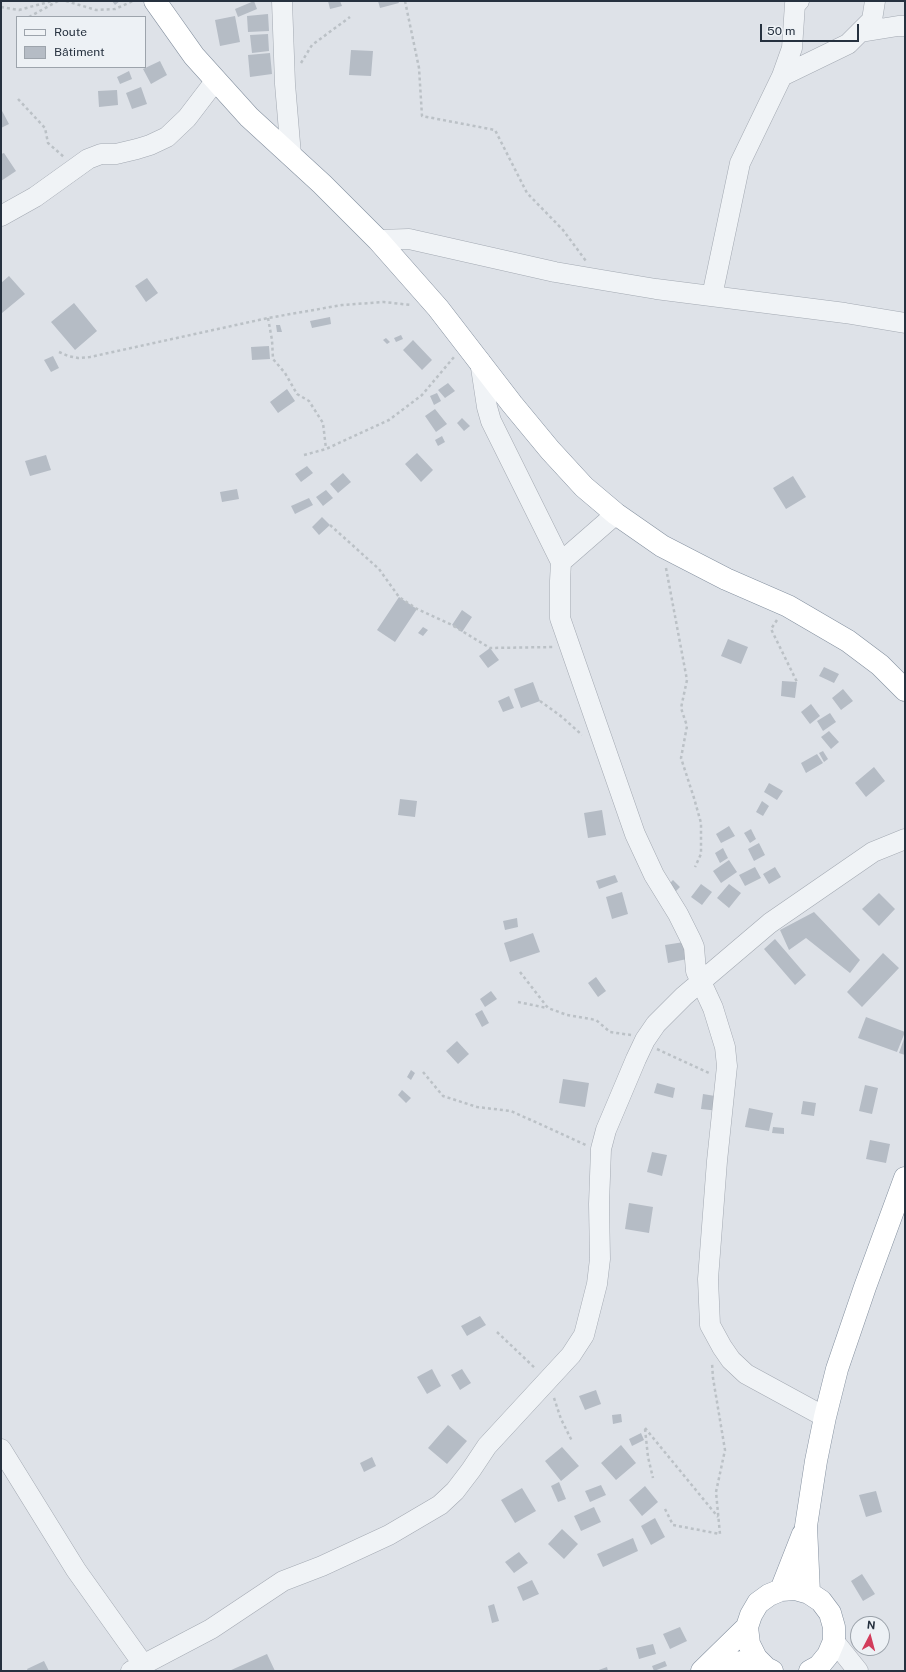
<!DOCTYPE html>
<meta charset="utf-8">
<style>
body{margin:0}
#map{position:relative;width:906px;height:1672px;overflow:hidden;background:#dee2e8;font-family:"Public Sans",sans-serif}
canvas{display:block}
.frame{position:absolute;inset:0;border:2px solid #26313f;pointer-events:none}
.legend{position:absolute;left:16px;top:16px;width:130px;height:52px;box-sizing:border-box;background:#edf1f5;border:1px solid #9da4ac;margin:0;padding:5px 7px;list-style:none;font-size:12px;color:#26313f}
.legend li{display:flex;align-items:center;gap:8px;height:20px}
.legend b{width:20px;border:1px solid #9da4ac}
.north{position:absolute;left:850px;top:1616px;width:40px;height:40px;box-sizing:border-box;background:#edf1f5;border:1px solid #9da4ac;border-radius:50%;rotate:6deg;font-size:11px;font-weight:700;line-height:16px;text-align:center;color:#26313f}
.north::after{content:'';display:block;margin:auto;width:14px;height:18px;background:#d23d5c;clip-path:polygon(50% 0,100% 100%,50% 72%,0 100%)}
.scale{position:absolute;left:760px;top:24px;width:99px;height:18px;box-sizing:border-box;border:2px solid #26313f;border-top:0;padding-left:5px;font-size:12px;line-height:14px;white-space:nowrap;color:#26313f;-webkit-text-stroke:3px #edf1f5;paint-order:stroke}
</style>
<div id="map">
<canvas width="906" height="1672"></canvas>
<div class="frame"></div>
<ul class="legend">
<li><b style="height:5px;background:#f0f3f6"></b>Route</li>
<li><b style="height:11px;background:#b5bcc5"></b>Bâtiment</li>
</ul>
<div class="north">N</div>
<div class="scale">50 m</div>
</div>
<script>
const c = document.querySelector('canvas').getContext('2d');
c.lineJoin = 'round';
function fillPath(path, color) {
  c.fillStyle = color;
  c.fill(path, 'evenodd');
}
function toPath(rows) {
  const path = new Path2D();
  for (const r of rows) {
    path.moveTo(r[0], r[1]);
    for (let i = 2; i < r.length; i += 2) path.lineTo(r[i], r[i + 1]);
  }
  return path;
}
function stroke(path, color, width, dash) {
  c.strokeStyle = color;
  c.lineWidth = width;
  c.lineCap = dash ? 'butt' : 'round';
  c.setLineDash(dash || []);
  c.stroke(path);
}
fillPath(toPath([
 [112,1,120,1,115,5],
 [254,1,257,9,238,17,235,9],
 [328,1,340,1,342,6,330,9],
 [378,1,398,1,399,3,380,8],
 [268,14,269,31,248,32,247,16],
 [235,16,240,42,220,46,215,20],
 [268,34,269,51,252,53,250,35],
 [351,50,373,51,371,76,349,75],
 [270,53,272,74,250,77,248,55],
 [160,61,167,75,151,84,143,69],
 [129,71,132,79,120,84,117,77],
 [141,87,147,104,132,109,126,93],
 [117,90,118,105,99,107,98,91],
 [1,109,9,124,1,128],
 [4,153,16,171,1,181,1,154],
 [9,276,25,294,2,313,1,283],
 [147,278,158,293,146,302,135,286],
 [74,303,97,331,75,350,51,322],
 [330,317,331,324,312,328,310,321],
 [276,325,280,325,282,332,277,332],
 [401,335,403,339,396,342,394,338],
 [386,338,390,342,387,344,383,340],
 [413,340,432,360,422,370,403,350],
 [269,346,270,359,252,360,251,347],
 [53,356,59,368,51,372,44,360],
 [448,383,455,391,445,398,438,390],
 [287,389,295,401,278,413,270,402],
 [437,393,441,401,434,405,430,396],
 [435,409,447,424,436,432,425,416],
 [462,418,470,426,464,431,457,423],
 [442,436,445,442,438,446,435,440],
 [417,453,433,470,421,482,405,464],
 [46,455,51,470,30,476,25,461],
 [307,466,313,473,301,482,295,474],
 [343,473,351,482,338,493,330,484],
 [793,476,806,497,786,509,773,488],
 [237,489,239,499,222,502,220,492],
 [326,490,333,498,323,506,316,497],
 [309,498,313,505,295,514,291,506],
 [322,517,330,525,319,535,312,527],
 [399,597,417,609,395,642,377,630],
 [462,610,472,617,462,632,452,625],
 [423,627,428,630,423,636,418,633],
 [728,639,748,647,741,664,721,656],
 [490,648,499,660,488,668,479,656],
 [824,667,839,674,834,683,819,676],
 [782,681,797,682,795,698,781,696],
 [533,682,540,701,521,708,514,689],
 [843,689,853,701,841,710,832,698],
 [509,696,514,708,503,712,498,701],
 [811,704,820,716,810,724,801,712],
 [830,713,836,722,823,731,817,721],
 [829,731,839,742,831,749,821,737],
 [823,751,828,759,824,762,819,753],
 [817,754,823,763,806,773,801,763],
 [874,767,885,781,866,797,855,783],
 [769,783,783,791,777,800,764,792],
 [400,799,417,801,415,817,398,815],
 [762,801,769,806,763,816,756,812],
 [602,810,606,835,588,838,584,813],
 [729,826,735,836,721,843,716,834],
 [751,829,756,839,750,843,744,833],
 [759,843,765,855,754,861,748,849],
 [723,848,728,858,720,863,715,853],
 [729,860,737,872,721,883,713,871],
 [755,867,761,878,745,886,739,875],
 [775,867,781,877,769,884,763,874],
 [615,875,618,882,599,889,596,881],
 [673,880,680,887,671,896,664,889],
 [701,884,712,892,702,905,691,897],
 [729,884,741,893,729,908,717,898],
 [622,892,628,914,612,919,606,897],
 [879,893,895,909,879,926,862,909],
 [814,912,860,960,850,973,806,938,789,950,780,930],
 [517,918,518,927,505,930,503,921],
 [533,933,540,952,510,962,504,943],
 [775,939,806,975,795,985,764,949],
 [684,942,687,959,668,963,665,945],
 [883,953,899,968,862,1007,847,992],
 [596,977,606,991,598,997,588,983],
 [491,991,497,999,485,1007,480,999],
 [482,1010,489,1023,482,1027,475,1014],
 [866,1017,905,1032,897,1052,858,1038],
 [905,1036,905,1055,899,1053],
 [457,1041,469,1054,458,1064,446,1051],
 [411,1070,415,1073,411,1080,407,1077],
 [563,1079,589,1083,585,1107,559,1103],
 [657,1083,675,1088,673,1098,654,1093],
 [865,1085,878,1088,872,1114,859,1111],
 [402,1090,411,1098,406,1103,398,1095],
 [703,1094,721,1097,719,1111,701,1109],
 [803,1101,816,1103,814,1116,801,1114],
 [749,1108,773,1113,769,1131,745,1127],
 [773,1127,784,1128,784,1134,772,1133],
 [870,1140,890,1144,886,1163,866,1159],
 [652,1152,667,1155,662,1176,647,1172],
 [629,1203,653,1207,649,1233,625,1229],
 [480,1316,486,1325,467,1336,461,1326],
 [432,1369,441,1386,427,1394,417,1377],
 [462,1369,471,1383,460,1390,451,1375],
 [596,1390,601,1404,585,1410,579,1396],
 [621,1414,622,1422,613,1424,612,1415],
 [448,1425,467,1441,447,1464,428,1448],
 [641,1433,644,1440,632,1446,629,1439],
 [621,1445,636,1463,616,1480,601,1463],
 [562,1447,579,1466,561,1481,545,1461],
 [372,1457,376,1466,364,1472,360,1463],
 [559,1482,566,1499,558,1502,551,1486],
 [601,1485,606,1495,590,1502,585,1491],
 [645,1486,658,1502,642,1516,629,1500],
 [522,1488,536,1511,515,1523,501,1500],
 [876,1491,882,1512,866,1517,859,1495],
 [594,1507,601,1522,581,1531,574,1516],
 [655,1518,665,1537,651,1545,641,1526],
 [562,1529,578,1544,564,1559,548,1544],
 [633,1538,638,1551,603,1567,597,1554],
 [519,1552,528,1563,514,1573,505,1562],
 [862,1574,875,1594,863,1601,851,1581],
 [532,1580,539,1594,523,1601,517,1587],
 [494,1604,499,1621,492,1623,488,1606],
 [680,1627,687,1641,670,1649,663,1634],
 [653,1644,656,1654,639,1659,636,1648],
 [267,1654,275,1671,229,1671],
 [44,1661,49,1671,28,1671,27,1669],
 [665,1661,667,1666,654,1671,652,1666],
 [607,1667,608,1671,596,1671]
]), '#b5bcc5');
const minor = toPath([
 [282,1,285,84,291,155],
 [861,32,898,26,905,26],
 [782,76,848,44,872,20,875,1],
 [1,216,35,197,88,159,101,154,116,154,137,149,150,145,167,137,187,118,216,80],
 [378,240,409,239,555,272,602,280,656,289,845,313,905,323],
 [712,296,740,163,782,76,792,48,795,4,799,1],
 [480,361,487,407,491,421,561,562],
 [616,514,561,562,560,581,560,618,635,834,654,875,678,914,691,940,694,947,696,971,713,1008,725,1047,727,1066,717,1161,708,1279,710,1325,722,1347,731,1360,746,1374,825,1417],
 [1,1449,76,1570,143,1664],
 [834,1641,858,1671],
 [131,1671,211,1629,283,1581,322,1566,389,1535,440,1505,455,1491,471,1470,487,1446,571,1355,584,1335,597,1284,600,1259,599,1204,601,1149,606,1130,636,1059,645,1040,656,1024,684,996,770,923,873,852,905,839]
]);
const highway = toPath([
 [155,1,194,56,249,117,322,184,378,240,438,308,512,404,550,450,584,487,616,514,662,546,726,579,788,606,848,641,880,665,905,690],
 [781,1590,803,1534],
 [809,1593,806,1526,816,1461,825,1417,837,1369,865,1287,905,1178],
 [702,1671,747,1627],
 [708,1671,756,1658],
 [772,1671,766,1668,756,1658,749,1644,747,1627,751,1615,758,1603,769,1595,781,1590,795,1589,809,1593,821,1601,830,1613,834,1627,834,1641,828,1655,819,1666,810,1671]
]);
stroke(minor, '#a3a9b2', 21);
stroke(highway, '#84909f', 23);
stroke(toPath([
 [66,1,96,10,115,9,133,1],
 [405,1,419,68,422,116,495,130,527,193,563,230,586,261],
 [1,7,19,10,52,1],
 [29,17,58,1],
 [301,63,312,45,350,17],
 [18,99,45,128,48,143,64,157],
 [268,318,272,340,273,359,285,373,297,394,309,401,323,423,326,449],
 [59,352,68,356,78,358,90,357,268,318,342,305,384,302,411,305],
 [304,455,326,449,389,420,422,395,454,357],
 [330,525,379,569,399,597,417,609,452,625,490,648,555,647],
 [666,568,687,680,681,708,687,726,681,758,694,798,701,823,701,854,695,867],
 [777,620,771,629,797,682],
 [540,701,562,717,582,735],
 [520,972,548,1008,567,1015,596,1020,610,1032,631,1035],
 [518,1002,547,1008],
 [657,1049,711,1074],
 [423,1072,443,1096,477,1107,511,1111,586,1145],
 [497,1332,536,1369],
 [554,1398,561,1419,572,1441],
 [645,1428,718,1517],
 [645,1429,648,1457,653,1478],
 [665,1509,673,1525,720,1534,716,1492,725,1450,713,1378,712,1363]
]), '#bbc1c6', 2.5, [3, 3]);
stroke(minor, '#f0f3f6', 20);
stroke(highway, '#fff', 22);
</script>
